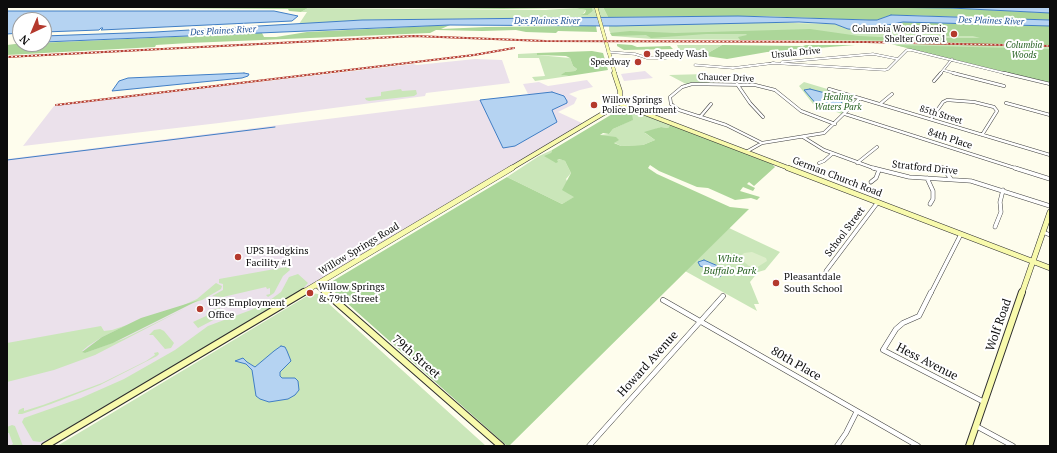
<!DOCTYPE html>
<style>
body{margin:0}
#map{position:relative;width:1057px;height:453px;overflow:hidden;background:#fefded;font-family:"PT Serif",serif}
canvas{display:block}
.frame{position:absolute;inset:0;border:8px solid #0c0c0c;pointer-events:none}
.north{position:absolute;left:12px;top:12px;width:40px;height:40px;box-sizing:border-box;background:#fff;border:1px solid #9e9e9e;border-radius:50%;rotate:224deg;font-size:11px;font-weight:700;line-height:16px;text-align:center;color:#0c0c0c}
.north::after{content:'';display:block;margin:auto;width:14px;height:18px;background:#b4392d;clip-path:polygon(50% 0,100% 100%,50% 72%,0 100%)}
</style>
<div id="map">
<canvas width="1057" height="453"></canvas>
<div class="frame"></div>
<div class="north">N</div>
</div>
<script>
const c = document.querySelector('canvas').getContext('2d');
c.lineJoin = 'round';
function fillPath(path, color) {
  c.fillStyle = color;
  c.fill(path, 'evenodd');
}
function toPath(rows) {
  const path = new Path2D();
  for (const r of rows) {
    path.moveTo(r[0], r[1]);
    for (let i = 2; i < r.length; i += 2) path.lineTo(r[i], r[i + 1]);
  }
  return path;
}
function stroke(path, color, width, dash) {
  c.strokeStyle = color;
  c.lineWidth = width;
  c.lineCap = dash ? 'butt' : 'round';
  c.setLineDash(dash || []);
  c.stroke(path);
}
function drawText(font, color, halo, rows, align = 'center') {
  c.font = font + ' "PT Serif",serif';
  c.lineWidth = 4;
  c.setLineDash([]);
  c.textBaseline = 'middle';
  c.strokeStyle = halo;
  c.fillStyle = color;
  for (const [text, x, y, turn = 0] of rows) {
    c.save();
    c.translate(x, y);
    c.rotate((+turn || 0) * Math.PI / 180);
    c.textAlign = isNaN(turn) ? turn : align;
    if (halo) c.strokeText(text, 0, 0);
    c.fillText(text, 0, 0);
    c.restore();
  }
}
fillPath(toPath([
 [475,59,502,60,510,83,426,93,425,96,219,123,23,146,54,106,413,64,417,65],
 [645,71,653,78,624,81,621,74],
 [587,80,593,87,580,90,569,94,577,98,574,104,558,112,584,124,38,446,7,446,7,159,528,94,523,84,539,82,548,86]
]), '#ebe1eb');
fillPath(toPath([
 [592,7,603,7,608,17,362,20,299,24,307,12,301,12,308,8,545,10,574,8,586,10,582,15,588,15,593,11],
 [750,22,835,24,853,30,870,29,903,22,1050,26,1050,83,879,41,652,39,612,36,609,30,609,26],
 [677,45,722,45,708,53,693,54,680,53],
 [537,53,538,55,570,58,573,66,577,69,575,71,565,72,562,75,569,76,535,81,532,77,545,76,539,58,518,58,518,54],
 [706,74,714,74,718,82,686,84,669,75],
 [804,82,854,97,858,99,842,114,813,104,799,86],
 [401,89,402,91,416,90,417,94,414,96,369,101,366,100,365,98,381,96,381,92],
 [639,113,671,124,668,128,661,127,645,133,655,140,643,145,621,146,599,135,609,134,613,129,632,120,632,114],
 [552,150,551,153,557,160,561,159,565,161,571,173,566,179,575,197,562,204,507,177,539,156],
 [729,228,780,252,765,270,758,272,750,282,759,304,754,304,757,311,685,271],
 [286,267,289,268,290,270,283,276,274,293,268,297,266,295,270,294,270,288,267,289,266,287,223,297,212,296,223,290,223,284,219,283,219,279],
 [298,274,308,283,300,292,155,379,49,439,40,442,33,441,22,422,24,418,81,398,124,379,175,350,208,326,251,310,270,300,281,292,289,277],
 [216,283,222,286,221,289,202,300,177,308,197,299],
 [312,293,318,294,486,446,57,446],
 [220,308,220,310,218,311,217,315,221,316,198,328,193,322,206,316,207,311],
 [184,309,95,355,54,370,7,382,7,343,101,326,104,331,112,330,127,325,102,337,88,346,82,351,85,353,123,339],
 [160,329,164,331,174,343,171,348,165,349,153,335,149,335,154,330],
 [158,352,159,354,157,356,100,385,51,404,22,414,18,414,19,410,23,408,24,408,24,411,43,405,102,383,146,361,155,355,154,353],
 [12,425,15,426,23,446,10,446,13,444,9,433,7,433,7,427]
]), '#cae6b9');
fillPath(toPath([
 [7,7,306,7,308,8,301,12,289,11,288,9],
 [407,7,592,7,593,11,588,15,581,15,585,13,586,10,574,8,502,9,406,8],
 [603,7,951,8,1050,13,1050,20,903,15,891,15,877,20,869,20,760,16,608,17],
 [897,22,1050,26,1050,45,867,40,740,40,738,37,747,35,746,34,706,34,651,38,646,35,612,36,610,33,630,31,675,33,810,29,859,36,881,37,907,35,942,38,980,38,973,36,944,36,941,32,929,31,919,28,908,30,904,29],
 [450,25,441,29,486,27,596,26,597,32,558,31,556,33,526,32,516,30,482,31,436,30,430,33,189,43,156,45,155,47,7,55,7,45,15,44,262,33,264,37,276,37,307,32],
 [617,44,632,45,637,47,670,46,673,49,624,50,617,46],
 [722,45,803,46,806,45,855,45,767,52,727,59,693,54,708,53],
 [895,45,1050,49,1050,83],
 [592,51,603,53,608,70,569,76,561,75,565,72,575,71,577,69,573,66,570,58,566,56,537,55,537,53],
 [631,112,637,114,632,114,633,120,613,129,609,134,603,133,600,135,616,137,619,140,614,143,621,146,643,145,655,140,644,132,661,127,668,128,671,124,771,163,775,167,754,186,749,182,747,184,755,188,753,191,743,187,740,191,760,197,757,200,751,198,735,200,708,188,697,187,659,171,650,165,648,168,657,174,730,207,749,209,509,446,507,446,329,287,331,282,507,177,562,204,574,197,562,190,571,173,565,161,560,159,557,160,558,162,556,163,544,156,551,153,552,150,614,113],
 [199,300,113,343,85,353,82,352,102,337,141,318]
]), '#acd699');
fillPath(toPath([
 [752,252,766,258,767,261,756,268,749,266,743,261,742,255,744,253]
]), '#ddeeca');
const water = toPath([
 [861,7,1050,7,1050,13,951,8,861,7],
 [7,11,274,11,298,16,292,21,101,30,103,28,101,28,99,30,44,32,44,20,20,20,20,33,7,34,7,11],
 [891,15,1050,20,1050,26,903,22,862,30,848,29,835,24,799,22,616,26,450,25,44,42,44,36,155,32,362,20,738,16,869,20,877,20,891,15],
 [244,73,249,74,248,76,242,78,112,91,119,81,128,78,244,73],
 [810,89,840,97,843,101,835,110,818,106,804,90,810,89],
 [552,92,564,96,567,101,567,103,552,110,557,122,515,146,503,148,480,100,552,92],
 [704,260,725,269,725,272,720,277,708,269,700,266,698,262,704,260],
 [281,346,285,347,287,351,291,361,280,372,280,376,282,378,295,378,298,381,299,390,295,395,288,399,269,402,260,399,256,396,252,370,246,364,235,361,243,358,247,362,255,367,274,351,281,346]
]);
fillPath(water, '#b5d3f2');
stroke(water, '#407ec5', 1);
stroke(toPath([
 [7,160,275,127]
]), '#407ec5', 1);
const streetFar3 = toPath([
 [608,52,635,54,647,58,666,58],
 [782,62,873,54,898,59],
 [772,63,885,70,888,69,907,50,911,50,1008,74],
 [695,65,733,68,774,63],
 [943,70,957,74],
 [940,74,952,59]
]);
const streetFar2 = toPath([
 [953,73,1004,86],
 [1004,73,1050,84],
 [934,81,941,73],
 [737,84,750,103,763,117],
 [829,89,1050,155],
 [1006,103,1050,115],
 [880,104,892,94],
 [845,114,1018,169],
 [700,117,711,104],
 [931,119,943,102,947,100,974,102,994,107,997,111,982,135],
 [803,137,824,150,876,169],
 [762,143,726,125,679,110,671,104,670,97,682,87,692,84,755,85,775,90,801,111,835,124],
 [746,152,762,143,824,133,860,98],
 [819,163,824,161,832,154],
 [857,163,877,147],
 [942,167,943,169]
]);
const streetFar1 = toPath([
 [873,168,909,177,971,181,1050,206],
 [943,168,951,179],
 [1015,168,1050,179],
 [927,178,933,191,933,199,930,204],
 [871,182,876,178,879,170],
 [995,227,1001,212,1000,202,1003,190],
 [1043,232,1050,235],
 [826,271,878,202],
 [931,293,961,234]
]);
const street = toPath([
 [931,292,919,316,903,323,896,329,883,350,984,402],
 [663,300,918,446],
 [976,426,1013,446],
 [589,446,723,296],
 [837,446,846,433,857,411]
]);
const secondaryFar3 = toPath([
 [596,7,615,74]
]);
const secondaryFar2 = toPath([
 [618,103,791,169],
 [510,169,614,107,620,99,620,91,614,73]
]);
const secondaryFar1 = toPath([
 [788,168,1050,268],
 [317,285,326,293],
 [302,293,512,168],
 [1022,293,1050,212]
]);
const secondary = toPath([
 [325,292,501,446],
 [45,446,304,292],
 [969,446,1022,292]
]);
stroke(streetFar3, '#3f3f3f', 2.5);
stroke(streetFar2, '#3f3f3f', 3.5);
stroke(streetFar1, '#3f3f3f', 4.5);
stroke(street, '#3f3f3f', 5.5);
stroke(secondaryFar3, '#2e2e2e', 3.5);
stroke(secondaryFar2, '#2e2e2e', 5);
stroke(secondaryFar1, '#2e2e2e', 6);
stroke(secondary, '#2e2e2e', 8);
stroke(streetFar3, '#fff', 2);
stroke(streetFar2, '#fff', 2.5);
stroke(streetFar1, '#fff', 3.5);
stroke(street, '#fff', 4.5);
stroke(secondaryFar3, '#f8faac', 3);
stroke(secondaryFar2, '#f8faac', 4);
stroke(secondaryFar1, '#f8faac', 5);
stroke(secondary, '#f8faac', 6);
const rail = toPath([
 [7,57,414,36,545,41,866,42,1050,46],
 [56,105,474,55,514,48]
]);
stroke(rail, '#b4392d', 2);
stroke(rail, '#fff', 1, [2]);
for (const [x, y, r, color] of [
 [954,34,4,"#b4392d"],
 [647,54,4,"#b4392d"],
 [638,62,4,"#b4392d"],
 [594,105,4,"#b4392d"],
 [238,257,4,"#b4392d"],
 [776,283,4,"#b4392d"],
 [310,293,4,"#b4392d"],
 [200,309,4,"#b4392d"]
]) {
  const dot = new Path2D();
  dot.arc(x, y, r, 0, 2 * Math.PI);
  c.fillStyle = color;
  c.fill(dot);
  stroke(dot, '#fff', 1.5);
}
drawText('italic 9px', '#1e5196', '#fff', [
 ["Des Plaines River",547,21],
 ["Des Plaines River",991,21,2],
 ["Des Plaines River",223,31,-3]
]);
drawText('9px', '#0c0c0c', '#fff', [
 ["Columbia Woods Picnic",946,29],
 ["Shelter Grove 1",946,39],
 ["Speedy Wash",655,54,"left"],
 ["Speedway",630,62],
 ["Willow Springs",602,100,"left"],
 ["Police Department",602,110,"left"]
], 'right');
drawText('italic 9px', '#266021', '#fff', [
 ["Columbia",1024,45],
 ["Woods",1024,55],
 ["Healing",838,97],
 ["Waters Park",838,107]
]);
drawText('9px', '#0c0c0c', '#fff', [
 ["Ursula Drive",796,53,-6],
 ["Chaucer Drive",726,78,2],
 ["85th Street",941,115,17]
]);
drawText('10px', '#0c0c0c', '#fff', [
 ["84th Place",950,139,18],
 ["Stratford Drive",925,168,6],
 ["German Church Road",837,177,21],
 ["School Street",845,232,-53],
 ["Willow Springs Road",359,249,-31]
]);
drawText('10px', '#0c0c0c', '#fff', [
 ["UPS Hodgkins",246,251],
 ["Facility #1",246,263],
 ["Pleasantdale",784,277],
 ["South School",784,289],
 ["Willow Springs",318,287],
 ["& 79th Street",318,299],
 ["UPS Employment",208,303],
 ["Office",208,315]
], 'left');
drawText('italic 10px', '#266021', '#fff', [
 ["White",730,259],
 ["Buffalo Park",730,271]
]);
drawText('12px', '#0c0c0c', '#fff', [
 ["Wolf Road",999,325,-71],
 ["79th Street",416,357,41],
 ["Hess Avenue",927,362,27],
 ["Howard Avenue",648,364,-48],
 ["80th Place",796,364,30]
]);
</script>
